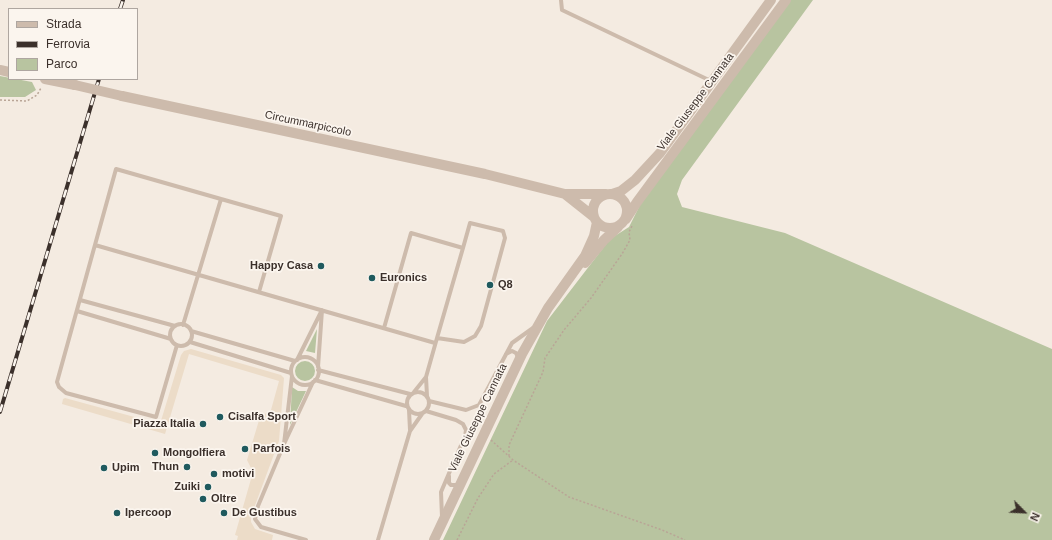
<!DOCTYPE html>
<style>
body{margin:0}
#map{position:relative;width:1052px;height:540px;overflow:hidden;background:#f4ebe1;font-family:Helvetica,sans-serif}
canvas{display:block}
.legend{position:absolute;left:8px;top:8px;width:130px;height:72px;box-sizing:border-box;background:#fbf5ee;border:1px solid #aea6a0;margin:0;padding:5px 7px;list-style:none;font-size:12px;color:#3b302b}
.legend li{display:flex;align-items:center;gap:8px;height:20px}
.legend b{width:20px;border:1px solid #aea6a0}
.north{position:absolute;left:1004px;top:492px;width:40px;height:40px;-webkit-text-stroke:3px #fbf5ee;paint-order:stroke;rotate:114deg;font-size:11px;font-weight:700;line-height:16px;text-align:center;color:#3b302b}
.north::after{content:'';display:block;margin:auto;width:14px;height:18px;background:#3b302b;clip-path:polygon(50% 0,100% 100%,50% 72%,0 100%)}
</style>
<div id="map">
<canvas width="1052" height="540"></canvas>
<ul class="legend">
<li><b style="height:5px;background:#cdbbac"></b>Strada</li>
<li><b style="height:5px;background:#3b302b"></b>Ferrovia</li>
<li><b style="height:11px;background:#b8c4a0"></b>Parco</li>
</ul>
<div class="north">N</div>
</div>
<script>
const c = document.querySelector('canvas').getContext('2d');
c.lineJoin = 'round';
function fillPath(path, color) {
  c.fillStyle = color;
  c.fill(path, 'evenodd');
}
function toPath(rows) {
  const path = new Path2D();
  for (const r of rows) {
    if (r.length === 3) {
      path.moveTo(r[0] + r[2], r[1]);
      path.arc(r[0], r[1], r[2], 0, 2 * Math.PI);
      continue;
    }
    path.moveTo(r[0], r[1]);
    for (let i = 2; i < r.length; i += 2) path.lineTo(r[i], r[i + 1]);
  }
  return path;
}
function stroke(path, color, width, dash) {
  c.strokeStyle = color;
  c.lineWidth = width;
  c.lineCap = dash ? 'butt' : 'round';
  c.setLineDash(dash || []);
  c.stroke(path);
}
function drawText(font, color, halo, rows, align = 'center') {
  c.font = font + ' Helvetica,sans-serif';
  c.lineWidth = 3.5;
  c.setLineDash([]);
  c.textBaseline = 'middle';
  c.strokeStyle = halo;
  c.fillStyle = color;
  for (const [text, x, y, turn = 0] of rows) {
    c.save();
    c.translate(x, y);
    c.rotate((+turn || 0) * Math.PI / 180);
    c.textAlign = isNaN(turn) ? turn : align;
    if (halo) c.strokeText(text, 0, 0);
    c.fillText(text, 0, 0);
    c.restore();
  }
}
fillPath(toPath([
 [790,0,813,0,682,180,677,194,682,207,785,233,1052,349,1052,540,443,540,547,321,610,239,629,227,642,201],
 [0,76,32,82,36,90,25,97,0,97],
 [317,329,315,353,306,351],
 [305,371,10],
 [292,387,298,391,306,391,290,425]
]), '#b8c4a0');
fillPath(toPath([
 [191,349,281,375,284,378,279,441,251,516,251,522,255,529,273,535,272,540,237,540,238,536,235,535,253,472,247,460,260,417,271,410,279,381,189,354,165,434,62,404,63,399,65,398,160,424,181,355,184,351]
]), '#ecdcc8');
stroke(toPath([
 [0,100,27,101,37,95,41,88],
 [491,440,513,460,569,497,662,530,685,540],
 [509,456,509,445,543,372,545,358,564,330,591,298,622,254,630,240,629,232,632,226],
 [457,540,478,498,494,474,513,460]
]), '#b9a596', 1.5, [2, 2]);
stroke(toPath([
 [561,0,562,10,711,81],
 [95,245,435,343],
 [80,300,175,326],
 [77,311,171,339],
 [181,335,11],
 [183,325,221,199,281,216,259,292],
 [384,328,411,233,463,248],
 [191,331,295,361],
 [190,342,291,373],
 [177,345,156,417,66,393,59,387,57,382,116,169,221,199],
 [506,354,512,351,516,353,519,359],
 [305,371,14],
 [297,360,322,310,318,367],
 [318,370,410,394],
 [292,376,284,444,313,382],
 [426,377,437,338,452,286,463,248,470,223,503,231,505,238,481,326,475,336,464,342,437,338],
 [315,380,406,406],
 [418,403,11],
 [414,392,426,377,427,396],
 [429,401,466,410,479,405,512,343,533,328],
 [409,410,410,430],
 [426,411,456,420,463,424,466,430,465,436,441,492,442,517],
 [284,444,258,506,255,519,261,527,306,540],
 [449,476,449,483,451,485,458,485],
 [378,540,410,431,422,414]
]), '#cdbbac', 4);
stroke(toPath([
 [0,70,9,72],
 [45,79,75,85],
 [122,96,485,174,565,194,606,194],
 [610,211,17],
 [565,194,594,217],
 [612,194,621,191,635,180,660,153,771,0],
 [626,219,637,202,786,0],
 [585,263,604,240,618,227],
 [434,540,522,354,548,308,585,256,594,236,597,222]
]), '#cdbbac', 10);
const rail = toPath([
 [120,9,123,0],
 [0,412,99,79]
]);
stroke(rail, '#3b302b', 4);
stroke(rail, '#fbf5ee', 2.5, [8]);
stroke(toPath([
 [75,85,122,96]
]), '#cdbbac', 10);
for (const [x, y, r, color] of [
 [321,266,4,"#1f5a5e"],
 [372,278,4,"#1f5a5e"],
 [490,285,4,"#1f5a5e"],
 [220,417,4,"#1f5a5e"],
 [203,424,4,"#1f5a5e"],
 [245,449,4,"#1f5a5e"],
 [155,453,4,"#1f5a5e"],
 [187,467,4,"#1f5a5e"],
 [104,468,4,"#1f5a5e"],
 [214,474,4,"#1f5a5e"],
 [208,487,4,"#1f5a5e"],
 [203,499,4,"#1f5a5e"],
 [117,513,4,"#1f5a5e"],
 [224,513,4,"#1f5a5e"]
]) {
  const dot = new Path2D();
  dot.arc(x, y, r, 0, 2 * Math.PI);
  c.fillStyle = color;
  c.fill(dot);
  stroke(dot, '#fbf5ee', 1.5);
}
drawText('11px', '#3b302b', '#fbf5ee', [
 ["Viale Giuseppe Cannata",696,102,-53],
 ["Circummarpiccolo",308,124,12],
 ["Viale Giuseppe Cannata",478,418,-64]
]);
drawText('bold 11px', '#3b302b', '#fbf5ee', [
 ["Happy Casa",313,266,"right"],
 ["Euronics",380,278],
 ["Q8",498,285],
 ["Cisalfa Sport",228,417],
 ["Piazza Italia",195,424,"right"],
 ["Parfois",253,449],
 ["Mongolfiera",163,453],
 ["Thun",179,467,"right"],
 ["Upim",112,468],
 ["motivi",222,474],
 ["Zuiki",200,487,"right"],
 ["Oltre",211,499],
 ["Ipercoop",125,513],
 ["De Gustibus",232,513]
], 'left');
</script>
